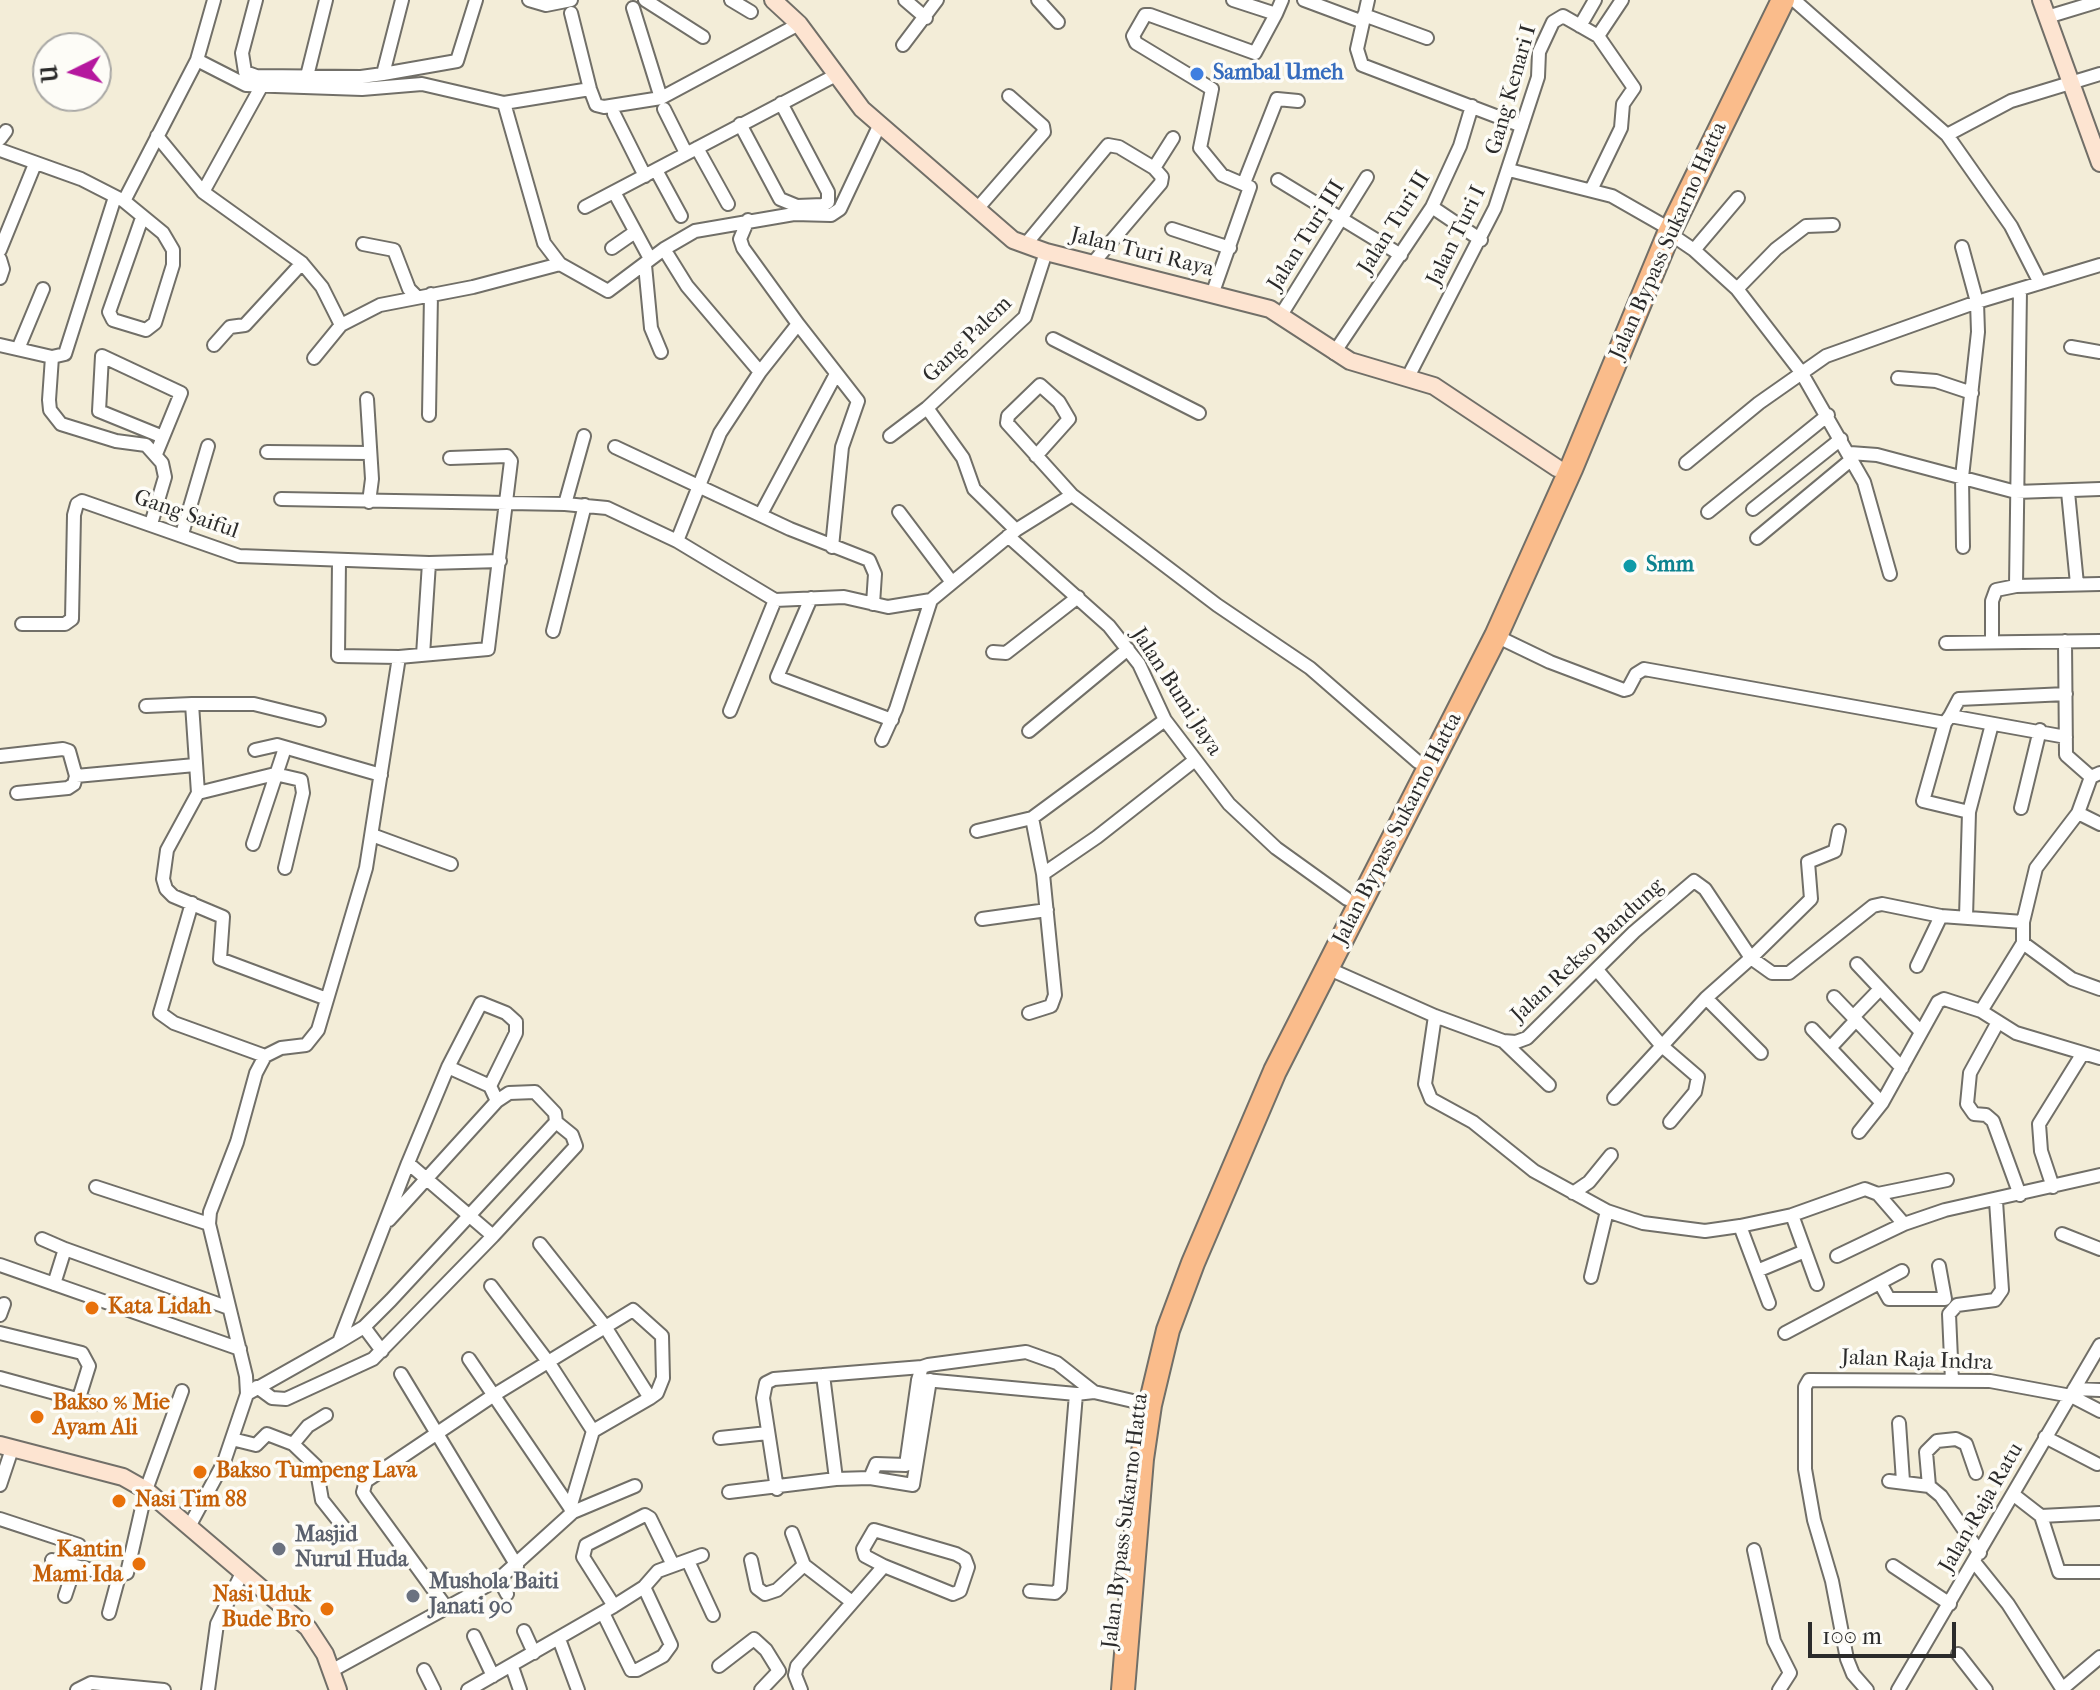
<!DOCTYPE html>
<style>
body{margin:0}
#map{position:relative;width:2100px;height:1690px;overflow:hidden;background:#f3edd8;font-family:"IM FELL French Canon",serif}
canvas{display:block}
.north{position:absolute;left:32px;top:32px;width:80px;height:80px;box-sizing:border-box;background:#fdfcf7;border:2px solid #a9a8a5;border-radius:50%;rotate:265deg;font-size:22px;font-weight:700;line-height:32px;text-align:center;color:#2b2b2b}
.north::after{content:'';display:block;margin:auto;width:28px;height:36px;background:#b5179e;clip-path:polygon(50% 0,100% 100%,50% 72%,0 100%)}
.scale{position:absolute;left:1808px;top:1622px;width:148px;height:36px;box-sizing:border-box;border:4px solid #2b2b2b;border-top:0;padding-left:10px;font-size:24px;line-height:28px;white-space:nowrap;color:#2b2b2b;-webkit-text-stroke:6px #fdfcf7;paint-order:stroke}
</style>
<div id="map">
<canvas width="2100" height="1690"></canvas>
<div class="north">U</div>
<div class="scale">100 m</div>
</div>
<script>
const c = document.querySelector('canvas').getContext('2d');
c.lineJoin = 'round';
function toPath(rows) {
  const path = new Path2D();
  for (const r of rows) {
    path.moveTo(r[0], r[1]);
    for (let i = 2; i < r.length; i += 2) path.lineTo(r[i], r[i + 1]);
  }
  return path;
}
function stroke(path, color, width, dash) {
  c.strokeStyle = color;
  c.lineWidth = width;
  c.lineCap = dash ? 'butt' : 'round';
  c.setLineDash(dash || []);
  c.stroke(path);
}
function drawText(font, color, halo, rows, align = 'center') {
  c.font = font + ' "IM FELL French Canon",serif';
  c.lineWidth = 7;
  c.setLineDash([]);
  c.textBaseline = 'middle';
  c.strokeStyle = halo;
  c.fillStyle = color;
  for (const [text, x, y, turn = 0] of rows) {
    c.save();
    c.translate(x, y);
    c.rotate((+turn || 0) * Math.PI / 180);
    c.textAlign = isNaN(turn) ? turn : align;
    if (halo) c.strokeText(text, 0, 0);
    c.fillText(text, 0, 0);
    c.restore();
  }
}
const street = toPath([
 [256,0,242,53,245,72,256,76,361,77,383,74,402,0],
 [529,0,546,5,571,0],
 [645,0,703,37],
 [731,0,751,12],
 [905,0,926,18],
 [1038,0,1058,22],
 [1233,0,1276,14,1282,0],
 [1304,0,1363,22],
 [1368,0,1357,49,1362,65,1522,126],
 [1794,0,1947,135,2011,226,2040,283],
 [633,8,661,98],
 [571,13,590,89,596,105,604,107,661,98,799,24],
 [1364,15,1427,38],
 [2047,17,2100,1],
 [1580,26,1595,0],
 [903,45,937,0],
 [197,60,246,85,362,89,422,84,504,103,544,243,560,264,608,291,664,249,695,231,794,214,831,215,840,209,880,124],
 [383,74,457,61,476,0],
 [307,76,326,0],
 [504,103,590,89],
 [664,109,686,153],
 [614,114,645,176],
 [740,124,780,199,797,206,823,205,828,202,828,192,781,103],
 [1947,135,2011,101,2100,74],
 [157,136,203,192,302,263,322,287,341,325],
 [0,139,6,131],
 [697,148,728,204],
 [0,150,81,179,124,201,163,233,173,250,173,265,155,323,146,330,113,320,109,312,142,218],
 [656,170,681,216],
 [1509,170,1612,196,1661,224],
 [1278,180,1401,255],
 [1244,183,1277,99,1298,101],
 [1591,190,1621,128,1623,104,1634,88,1598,36],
 [203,192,261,87],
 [614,192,648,255],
 [124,201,197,60,214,0],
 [585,207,836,75],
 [1432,207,1481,240],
 [977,209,1044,132,1043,126,1009,96],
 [1172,229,1230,248],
 [1669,233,1694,250,1737,289,1801,372,1864,482,1890,574],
 [363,244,394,250,409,289,415,295],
 [1025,245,1108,145,1119,147,1154,168,1173,138],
 [1962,247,1977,302,1978,332,1962,477,1963,547],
 [612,248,635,232],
 [664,249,687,286,760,372],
 [0,250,35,164],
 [1694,250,1738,198],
 [0,259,3,269,0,278],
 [1093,263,1161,183,1162,177,1154,168],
 [645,265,651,328,661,352],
 [1737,289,1776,249,1806,226,1833,225],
 [1213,292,1250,187,1222,175,1200,148,1212,89,1136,43,1133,36,1145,15,1150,15,1255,53,1276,14],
 [1281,315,1367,177],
 [798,324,858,401,842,447,832,547],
 [1053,339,1199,413],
 [0,345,52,357,65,354,115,197],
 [214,345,230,327,245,325,302,263],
 [2071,347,2100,352],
 [18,349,43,289],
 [1334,353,1432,207,1460,146,1472,106],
 [52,357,49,400,50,410,61,424,116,441,146,445,162,463,165,477,151,524],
 [314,358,341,325,380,305,473,287,560,264],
 [1408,377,1495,208,1538,77,1539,52,1553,22,1563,16,1598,36,1622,0],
 [1898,378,1936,381,1972,393],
 [367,399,372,479,369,502],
 [927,408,963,458,974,489,1016,530],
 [429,415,431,294],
 [890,436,927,408,1025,317,1046,252],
 [615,447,790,529,869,560,875,574,873,604],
 [267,452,370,453],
 [1850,453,1877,455,2016,492,2100,489],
 [156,454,163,437,181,393,102,356,99,411,163,437],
 [1036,456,1069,419,1059,402,1040,385,1008,416,1007,423,1072,495,1217,605,1310,668,1418,762],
 [1686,463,1759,403,1826,356,1977,302,2100,265],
 [2068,492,2077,584],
 [281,499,565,504,607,508,677,541,775,600,844,597,888,607,931,600,1016,530,1072,495],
 [565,504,584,436],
 [1753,509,1841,439],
 [899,512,951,581],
 [1708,512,1828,415],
 [761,514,836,374],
 [182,534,208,446],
 [1008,536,1109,626,1139,664,1165,720,1229,804,1276,848,1347,899],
 [1757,538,1852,459],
 [677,541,720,433,760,372,798,324,743,248,740,239,748,220],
 [339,561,338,656,399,657,488,649,511,461,507,456,450,458],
 [2016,586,2020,290],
 [811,598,777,677,892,720],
 [22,624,65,624,72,619,74,515,77,504,82,501,239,556,429,563,500,561],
 [553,631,585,505],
 [1496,636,1550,662,1624,690,1628,689,1636,674,1644,669,1945,723,1950,716,2066,737],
 [1992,641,1992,601,1996,590,2016,586,2100,584],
 [2065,641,2066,755,2091,777],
 [1946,643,2100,641],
 [993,652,1006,653,1078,597],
 [423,655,429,563],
 [192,704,254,704,319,720],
 [146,706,192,704,198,793,167,850,163,879,166,889,173,896,223,917,220,959,327,999],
 [730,711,775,600],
 [1950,716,1959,699,2066,694],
 [1945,723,1923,801,1969,812],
 [1029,731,1128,649],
 [882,740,896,709,931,600],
 [255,750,277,745,381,775],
 [0,756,63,749,69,751,76,776,195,765],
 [17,793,68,788,74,784,76,776],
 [198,793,275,774,301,780,303,793,285,868],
 [2021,808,2040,730],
 [2078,813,2100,824],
 [977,831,1032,818,1165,720],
 [372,835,451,864],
 [253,844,285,748],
 [1043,874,1097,837,1195,760],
 [192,903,160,1013,174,1023,265,1056],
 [1966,917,1969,812,1992,724],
 [982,919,1047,910],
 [2023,943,2072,979,2100,989],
 [1857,964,1921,1032],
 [1917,966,1941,916],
 [1327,968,1435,1016,1503,1041,1516,1042,1527,1038,1634,932,1694,881,1705,889,1751,958,1811,899,1808,862,1835,851,1839,831],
 [1597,970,1662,1046,1698,1077,1695,1092,1670,1122],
 [1834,997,1902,1068],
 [1706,998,1761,1053],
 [1981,1011,2023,943,2023,922,2036,868,2078,813,2091,777,2100,773],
 [1029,1013,1051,1006,1055,995,1043,874,1032,818],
 [1435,1016,1425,1084,1431,1099,1473,1122,1534,1171,1607,1211,1643,1223,1705,1231,1740,1226,1792,1215,1865,1189,1878,1194,1904,1224,1945,1210,2100,1175],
 [1853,1017,1880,989],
 [1998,1022,1970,1073,1967,1104,1974,1114,1986,1115,1993,1121,2020,1195],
 [1812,1029,1882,1103],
 [1503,1041,1549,1085],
 [1830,1048,1856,1020],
 [1614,1098,1706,998,1751,958,1772,973,1789,973,1873,906,1882,904,1941,916,2023,922],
 [1859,1132,1882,1103,1938,1002,1944,999,1981,1011,2016,1033,2100,1058],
 [408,1163,493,1236,576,1146,572,1135,556,1122],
 [96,1187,209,1224],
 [2053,1187,2041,1151,2039,1124,2083,1053],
 [1573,1193,1589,1182,1611,1155],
 [1878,1194,1947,1180],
 [1792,1215,1817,1284],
 [389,1220,497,1101,490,1086,448,1067],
 [1740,1226,1769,1303],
 [2062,1234,2100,1249],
 [42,1239,65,1249,54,1284],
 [540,1244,604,1325,650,1398],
 [65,1249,229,1308],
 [1837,1256,1904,1224],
 [0,1265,240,1349],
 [1757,1271,1805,1251],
 [1591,1277,1607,1211],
 [1880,1283,1889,1299,1945,1299,1939,1266],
 [491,1286,549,1363,593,1431],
 [0,1315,4,1304],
 [364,1327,382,1351],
 [0,1333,82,1353,89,1366,79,1398],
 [1785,1333,1902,1271],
 [339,1342,364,1327,391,1300,556,1122,555,1113,535,1092,509,1093,497,1101],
 [469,1359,573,1512],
 [401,1374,517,1566],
 [823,1375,836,1479],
 [0,1378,95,1404],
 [925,1380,1076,1394,1094,1392,1150,1405],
 [1952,1381,1949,1314,1957,1305,1995,1300,2002,1290,1996,1201],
 [257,1387,272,1398,286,1399,373,1359,493,1236],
 [2074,1389,2100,1390],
 [247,1394,339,1342,408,1163,448,1067,481,1003,506,1013,516,1022,516,1033,490,1086],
 [1899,1423,1903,1481],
 [2045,1437,2097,1464],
 [720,1438,768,1433],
 [232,1439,256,1445,267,1434,293,1444,316,1466,322,1500,349,1534],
 [293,1444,308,1426,326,1415],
 [870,1478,876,1464,906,1465,918,1380,922,1367,928,1365,1026,1352,1057,1363,1094,1392],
 [1889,1481,1929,1486,1941,1496,1980,1553],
 [0,1485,12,1449],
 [1929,1486,1926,1452,1937,1441,1956,1439,1966,1444,1976,1473],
 [777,1489,763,1398,766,1383,774,1379,922,1367],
 [729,1492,836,1479,870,1478,913,1485,930,1380],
 [2014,1495,2041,1516,2059,1572,2100,1572],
 [2041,1516,2100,1513],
 [0,1519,79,1545],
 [190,1525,224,1462,247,1394,246,1376,209,1224,210,1212,237,1142,256,1073,265,1056,281,1048,306,1045,318,1030,366,868,399,657],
 [792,1533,804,1565,852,1602],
 [1754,1550,1774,1641,1790,1673,1779,1690],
 [52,1560,116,1576,127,1573,146,1490,182,1391],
 [751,1560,757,1588,765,1594,777,1590,804,1565],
 [688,1561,713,1615],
 [1975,1563,2008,1604,2063,1690],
 [1893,1566,1950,1604],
 [499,1579,507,1594],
 [1030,1591,1055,1593,1060,1588,1076,1394],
 [65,1596,75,1566],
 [614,1606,583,1557,586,1545,645,1515,650,1518,673,1565],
 [446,1607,366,1497,363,1492,366,1481,494,1395,633,1310,662,1336,663,1378,657,1393,650,1398,593,1431,570,1508],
 [109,1613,119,1576],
 [603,1613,631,1670,637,1670,663,1656,671,1645,644,1587],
 [524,1631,534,1653],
 [474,1636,493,1676],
 [559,1639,578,1690],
 [1958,1654,1986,1690],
 [719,1666,754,1639,766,1650,779,1671,761,1690],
 [512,1667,520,1690],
 [424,1670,434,1690],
 [331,1671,499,1579,573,1512,635,1486],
 [2062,1689,2100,1657],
 [77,1690,91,1683,164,1690],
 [208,1690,217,1624,243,1571],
 [468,1690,614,1606,644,1587,658,1571,702,1555],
 [801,1690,795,1675,797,1666,884,1566,953,1594,960,1591,968,1567,965,1559,956,1554,874,1530,863,1549,865,1556,884,1566],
 [1867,1690,1853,1674,1847,1659,1832,1581,1814,1520,1805,1469,1805,1387,1809,1380,1990,1381,2071,1396,2100,1411],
 [1898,1690,2100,1345]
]);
const secondary = toPath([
 [773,0,799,24,862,109,1013,240,1046,252,1270,309,1350,361,1434,386,1557,468],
 [2041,0,2100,163],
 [0,1445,123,1477,146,1490,308,1628,325,1654,338,1690]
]);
const highway = toPath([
 [1123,1690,1142,1459,1150,1405,1168,1330,1193,1263,1275,1071,1496,636,1571,469,1669,233,1783,0]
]);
stroke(street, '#716f68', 16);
stroke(secondary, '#716f68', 20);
stroke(highway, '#716f68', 26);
stroke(street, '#fff', 12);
stroke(secondary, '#fde4d1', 16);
stroke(highway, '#fabc8b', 22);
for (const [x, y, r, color] of [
 [1197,74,8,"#3f7fe0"],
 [1630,566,8,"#0f9aa8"],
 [92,1308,8,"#e8710a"],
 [37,1417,8,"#e8710a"],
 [200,1472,8,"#e8710a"],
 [119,1501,8,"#e8710a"],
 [279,1549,8,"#6b7280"],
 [139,1564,8,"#e8710a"],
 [413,1596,8,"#6b7280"],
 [327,1609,8,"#e8710a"]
]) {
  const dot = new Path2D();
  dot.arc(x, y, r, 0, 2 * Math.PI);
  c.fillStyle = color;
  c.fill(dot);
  stroke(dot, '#fdfcf7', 3);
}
drawText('bold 22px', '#366cbe', '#fdfcf7', [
 ["Sambal Umeh",1213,74]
], 'left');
drawText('22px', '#2b2b2b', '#fdfcf7', [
 ["Gang Kenari I",1512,90,-74],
 ["Jalan Turi II",1395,223,-58],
 ["Jalan Turi III",1307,236,-58],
 ["Jalan Turi I",1457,236,-64],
 ["Jalan Bypass Sukarno Hatta",1669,241,-66],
 ["Jalan Turi Raya",1142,253,14],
 ["Gang Palem",968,340,-44],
 ["Gang Saiful",186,515,19],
 ["Jalan Bumi Jaya",1176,692,57],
 ["Jalan Bypass Sukarno Hatta",1398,829,-63],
 ["Jalan Rekso Bandung",1588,951,-43],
 ["Jalan Raja Indra",1917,1361,2],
 ["Jalan Raja Ratu",1982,1508,-60],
 ["Jalan Bypass Sukarno Hatta",1126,1521,-83]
]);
drawText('bold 22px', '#0d838f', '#fdfcf7', [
 ["Smm",1646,566]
], 'left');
drawText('bold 22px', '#c56008', '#fdfcf7', [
 ["Kata Lidah",108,1308],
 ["Bakso % Mie",53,1404],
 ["Ayam Ali",53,1429],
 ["Bakso Tumpeng Lava",216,1472],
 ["Nasi Tim 88",135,1501],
 ["Kantin",123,1551,"right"],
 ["Mami Ida",123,1576,"right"],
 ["Nasi Uduk",311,1596,"right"],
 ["Bude Bro",311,1621,"right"]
], 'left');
drawText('bold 22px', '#5b616d', '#fdfcf7', [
 ["Masjid",295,1536],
 ["Nurul Huda",295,1561],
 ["Mushola Baiti",429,1583],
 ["Janati 90",429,1608]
], 'left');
</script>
